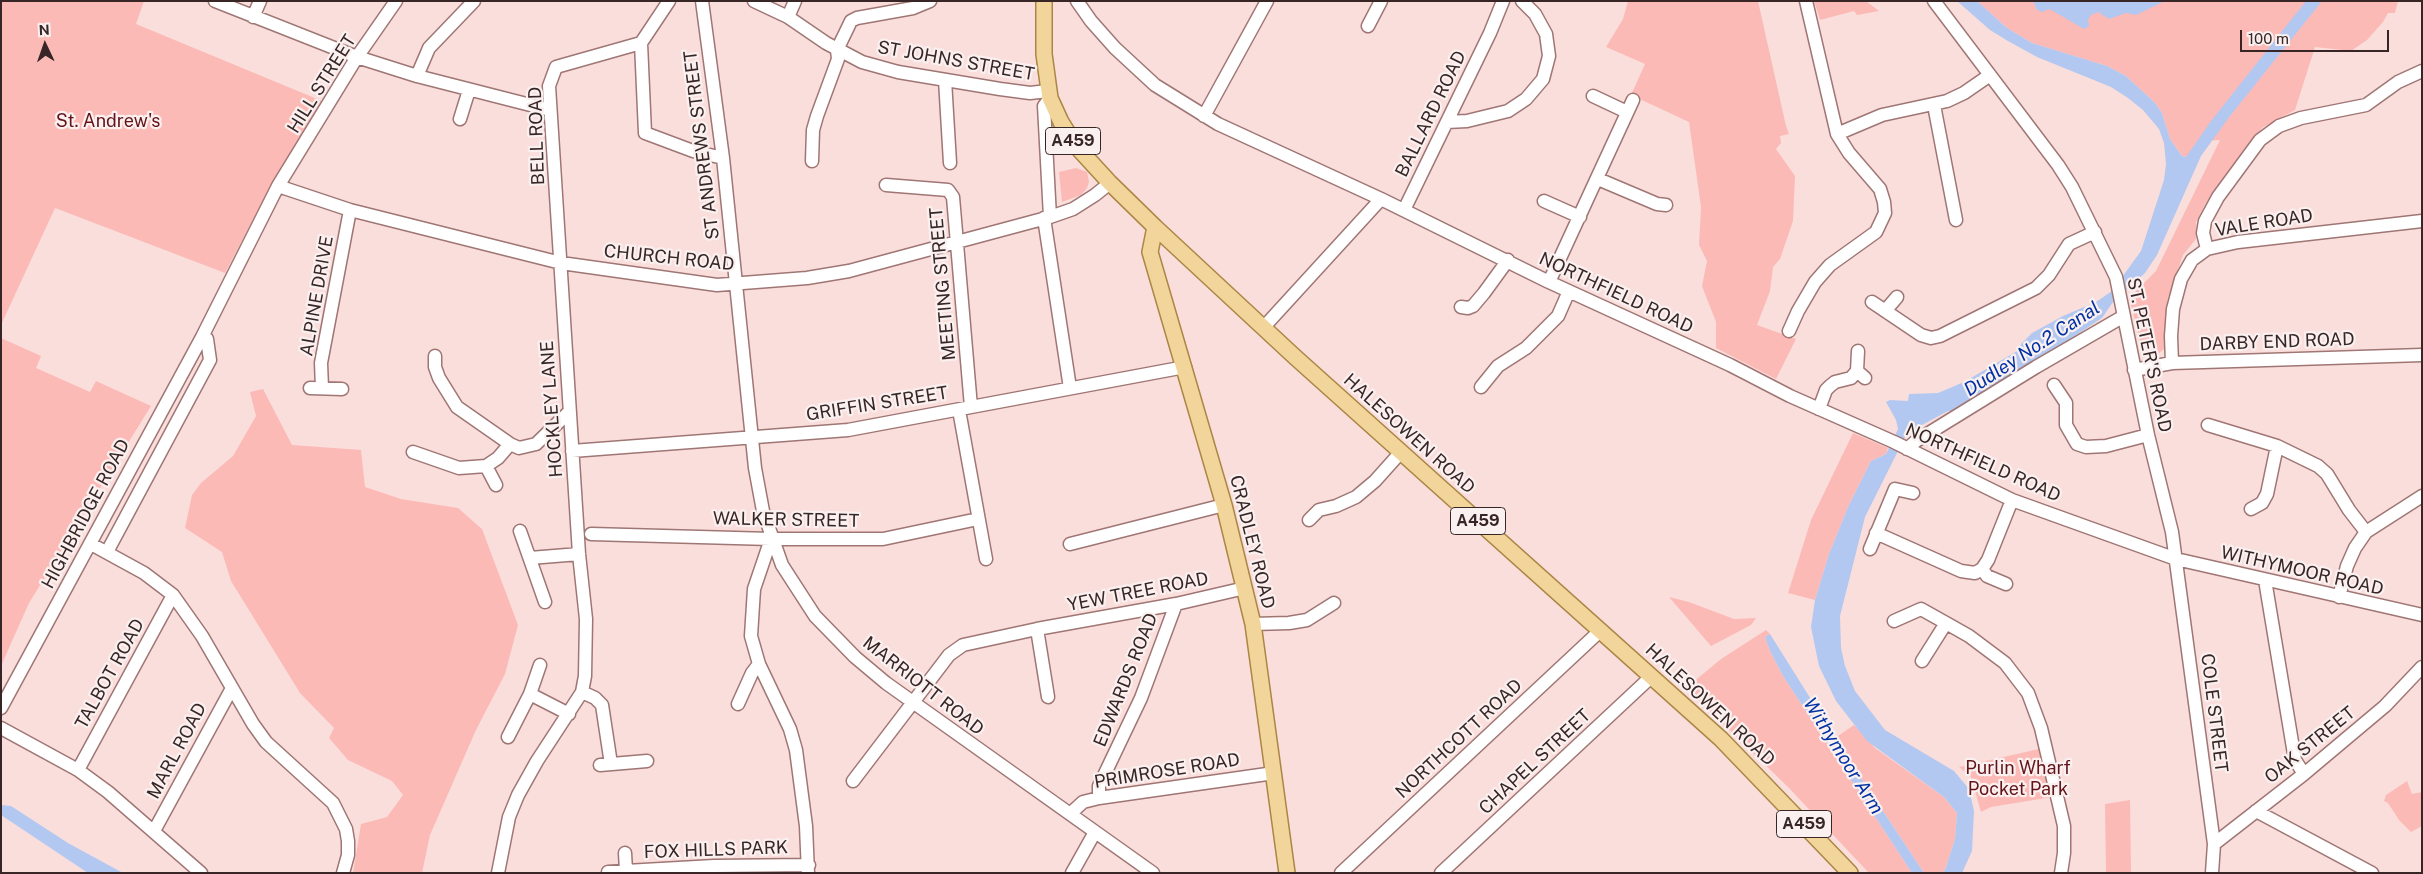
<!DOCTYPE html>
<style>
body{margin:0}
#map{position:relative;width:2423px;height:874px;overflow:hidden;background:#fadedc;font-family:"Public Sans",sans-serif}
canvas{display:block}
.frame{position:absolute;inset:0;border:2px solid #372625;pointer-events:none}
.north{position:absolute;left:20px;top:20px;width:50px;height:50px;-webkit-text-stroke:4px #f9f0ef;paint-order:stroke;rotate:357deg;font-size:14px;font-weight:700;line-height:20px;text-align:center;color:#372625}
.north::after{content:'';display:block;margin:auto;width:18px;height:22px;background:#372625;clip-path:polygon(50% 0,100% 100%,50% 72%,0 100%)}
.scale{position:absolute;left:2240px;top:30px;width:149px;height:22px;box-sizing:border-box;border:2px solid #372625;border-top:0;padding-left:6px;font-size:15px;line-height:18px;white-space:nowrap;color:#372625;-webkit-text-stroke:4px #f9f0ef;paint-order:stroke}
</style>
<div id="map">
<canvas width="2423" height="874"></canvas>
<div class="frame"></div>
<div class="north">N</div>
<div class="scale">100 m</div>
</div>
<script>
const c = document.querySelector('canvas').getContext('2d');
c.lineJoin = 'round';
function fillPath(path, color) {
  c.fillStyle = color;
  c.fill(path, 'evenodd');
}
function toPath(rows) {
  const path = new Path2D();
  for (const r of rows) {
    path.moveTo(r[0], r[1]);
    for (let i = 2; i < r.length; i += 2) path.lineTo(r[i], r[i + 1]);
  }
  return path;
}
function stroke(path, color, width, dash) {
  c.strokeStyle = color;
  c.lineWidth = width;
  c.lineCap = dash ? 'butt' : 'round';
  c.setLineDash(dash || []);
  c.stroke(path);
}
function drawText(font, color, halo, rows, align = 'center') {
  c.font = font + ' "Public Sans",sans-serif';
  c.lineWidth = 4.5;
  c.setLineDash([]);
  c.textBaseline = 'middle';
  c.strokeStyle = halo;
  c.fillStyle = color;
  for (const [text, x, y, turn = 0] of rows) {
    c.save();
    c.translate(x, y);
    c.rotate((+turn || 0) * Math.PI / 180);
    c.textAlign = isNaN(turn) ? turn : align;
    if (halo) c.strokeText(text, 0, 0);
    c.fillText(text, 0, 0);
    c.restore();
  }
}
fillPath(toPath([
 [1,1,144,1,136,24,322,101,271,185,225,273,55,208,1,325],
 [1628,1,1758,1,1786,126,1789,134,1780,136,1781,143,1776,149,1795,176,1793,221,1780,259,1773,267,1770,291,1757,325,1796,339,1776,379,1716,348,1716,322,1702,286,1707,261,1699,245,1701,207,1689,122,1631,95,1645,64,1606,47,1623,19],
 [1814,1,1866,1,1879,11,1857,15,1854,11,1820,20],
 [1977,1,2398,1,2395,13,2388,13,2383,22,2367,40,2351,51,2315,47,2295,110,2262,128,2205,204,2196,222,2196,239,2183,255,2167,301,2164,349,2158,354,2150,354,2145,350,2140,341,2131,305,2131,296,2156,271,2220,140,2198,141,2187,157,2182,156,2170,139,2162,113,2155,103,2126,76,2107,66,2032,43,2007,28],
 [1076,168,1087,172,1089,182,1087,188,1081,195,1062,202,1059,172],
 [1,338,41,356,36,368,90,392,96,381,151,406,29,603,1,666],
 [263,389,292,445,361,450,365,487,401,499,458,508,482,529,518,625,505,674,476,730,430,835,422,873,353,873,361,824,387,817,403,795,392,781,348,760,329,738,334,728,300,693,231,581,222,552,185,528,192,495,201,483,233,456,256,416,250,392],
 [1853,433,1888,448,1886,454,1871,461,1848,507,1829,554,1815,600,1788,593,1811,520],
 [1669,597,1689,602,1734,619,1756,618,1751,625,1711,646],
 [1766,630,1770,634,1765,637,1770,651,1783,676,1912,873,1869,873,1789,788,1686,688,1721,659],
 [1854,725,1875,748,1944,797,1957,813,1955,839,1945,870,1942,873,1924,873,1835,738],
 [2039,749,2052,797,1991,807,1981,812,1971,777,1959,767],
 [2407,781,2412,794,2422,792,2422,826,2411,832,2399,820,2388,803,2384,801,2386,795],
 [2130,800,2131,873,2106,873,2105,804]
]), '#fcbab6');
fillPath(toPath([
 [1957,1,1977,1,2007,28,2032,43,2107,66,2126,76,2155,103,2162,113,2170,139,2182,156,2186,157,2211,121,2306,1,2322,1,2230,116,2201,156,2157,255,2145,273,2113,302,2102,318,2004,383,1955,411,1948,411,1907,433,1865,517,1840,616,1841,648,1845,666,1855,691,1885,730,1954,771,1969,789,1974,811,1972,851,1962,873,1942,873,1945,870,1955,839,1957,813,1944,797,1867,741,1836,701,1819,666,1811,627,1815,600,1829,554,1848,507,1871,461,1886,454,1898,429,1896,420,1886,402,1890,400,1908,401,1909,394,1938,393,1964,382,2019,350,2021,344,2032,333,2063,316,2096,302,2112,291,2141,251,2164,180,2166,164,2164,143,2159,129,2143,110,2128,98,2111,87,2037,57,2008,41,1990,30],
 [2033,1,2165,1,2136,15,2126,13,2109,19,2098,12,2091,15,2088,20,2089,26,2084,29,2053,11,2049,9,2042,12,2037,10],
 [1770,634,1846,755,1924,873,1912,873,1783,676,1770,651,1765,637],
 [1,805,11,806,68,843,123,873,88,873,1,815]
]), '#b2c8f1');
const minor = toPath([
 [215,1,357,57,417,76,550,110],
 [669,1,641,43,645,133,693,151,723,158],
 [702,1,723,158,755,468,763,511,782,565,815,616,855,657,886,683,1153,873],
 [754,1,788,17,826,43,862,62,898,72,1000,89,1030,93,1048,91],
 [1077,1,1091,21,1115,48,1155,85,1218,124,1381,199,1549,282,1730,365,1790,396,1894,442,2012,500,2176,559,2422,615],
 [1934,1,2058,165,2072,187,2116,277,2148,435,2172,532,2214,844,2212,873],
 [253,17,260,1],
 [788,17,795,1],
 [1368,26,1381,1],
 [417,76,429,48,474,1],
 [945,80,950,163],
 [1593,96,1627,112],
 [1934,105,1956,220],
 [1204,116,1267,1],
 [460,119,469,90],
 [1447,122,1467,121,1508,111,1526,99,1543,79,1549,56,1546,34,1535,14,1522,1],
 [1837,134,1882,115,1947,101,1964,93,1990,75],
 [812,161,813,130,817,116,838,59,837,50,851,21,857,18,913,8,930,1],
 [1598,179,1657,204,1666,205],
 [886,185,948,190,953,197,971,407],
 [278,186,350,210,561,263,717,285,807,278,849,271,1050,217,1073,209,1095,195,1110,183],
 [1544,201,1580,217],
 [1404,210,1490,33,1503,1],
 [1050,217,1044,106,1050,98],
 [1044,218,1070,388],
 [2207,249,2203,233,2205,221,2218,197,2260,140,2279,126,2301,118,2366,105,2398,82,2422,71],
 [1549,282,1633,100],
 [1872,302,1921,335,1931,338,1940,336,2036,288,2049,275,2069,244,2095,232],
 [1461,307,1468,308,1473,306,1484,293,1508,260],
 [1885,311,1897,297],
 [1263,328,1381,199],
 [1789,331,1798,311,1815,282,1830,265,1876,232,1885,213,1884,202,1880,189,1849,153,1837,134,1806,1],
 [1858,351,1857,371,1865,378],
 [435,356,435,367,439,378,457,407,510,444,519,448,536,444,569,412],
 [2172,363,2171,336,2173,309,2181,279,2192,260,2207,249,2238,242,2422,221],
 [2134,370,2172,363,2422,355],
 [2054,385,2066,403,2066,425,2077,444,2086,447,2106,446,2148,435],
 [1481,387,1498,366,1526,348,1558,316,1569,291],
 [310,388,342,389],
 [322,388,321,363,350,210],
 [1819,409,1826,390,1830,386,1835,382,1851,378,1857,371],
 [959,410,986,559],
 [2208,425,2277,446,2318,466,2327,474,2349,510,2366,532],
 [1907,449,1916,441,2036,367,2124,316],
 [572,451,848,430,1185,367],
 [413,452,459,468,486,466,496,485],
 [486,466,498,458,510,444],
 [2251,509,2262,503,2267,494,2277,446],
 [1309,520,1319,510,1336,506,1356,497,1375,481,1401,452],
 [520,531,545,602],
 [1876,533,1961,571,1975,573,1982,569,1988,560,2012,500],
 [591,534,771,539,883,539,978,519],
 [771,539,754,589,751,636,759,664,790,729,796,750,806,826,808,873],
 [91,544,144,573,173,595,202,636,253,724,266,742,333,803,346,829,348,841,348,855,343,873],
 [1070,544,1224,505],
 [1870,549,1895,489,1913,493],
 [107,552,210,360,207,339,202,337],
 [530,558,579,554],
 [1982,569,1987,576,2006,584],
 [2265,580,2295,760,2304,774],
 [2339,597,2347,566,2355,548,2366,532,2422,496],
 [1894,621,1921,609,1946,623],
 [1253,624,1289,623,1307,620,1334,603],
 [1037,629,1048,697],
 [1922,661,1946,623,1969,636,2005,663,2028,693,2041,728,2064,826,2064,853,2061,873],
 [582,692,595,698,602,705,611,764],
 [530,694,569,714],
 [738,704,752,673,759,664],
 [1,708,202,337,278,186,357,57,396,1],
 [1,728,78,770,108,792,201,873],
 [508,737,530,694,540,665],
 [600,765,647,761],
 [78,770,173,595],
 [853,781,949,655,963,645,1037,629,1176,604,1245,588],
 [1099,798,1099,786,1141,698,1176,604],
 [2256,811,2372,873],
 [1070,814,1083,802,1099,798,1274,773],
 [154,831,232,688],
 [2214,844,2304,774,2385,706,2422,667],
 [625,853,626,871],
 [608,872,714,866,809,865],
 [498,873,509,817,518,795,537,761,582,692,585,676,586,619,579,554,549,86,556,67,641,43],
 [1072,873,1095,832],
 [1341,873,1601,630],
 [1441,873,1652,676]
]);
const major = toPath([
 [1044,1,1044,54,1050,98,1061,122,1076,146,1110,183,1155,227,1295,357,1721,739,1850,873],
 [1155,227,1150,252,1224,505,1253,624,1287,873]
]);
stroke(minor, '#9f7674', 15);
stroke(major, '#ab8645', 18);
stroke(minor, '#fff', 12);
stroke(major, '#f2d59a', 15);
for (const [x, y, w] of [
 [1073,141,55],
 [1478,521,55],
 [1804,824,55]
]) {
  const box = new Path2D();
  box.roundRect(x - w / 2, y - 13.5, w, 27, 4);
  c.fillStyle = '#f9f0ef';
  c.fill(box);
  stroke(box, '#372625', 1);
}
drawText('bold 16px', '#372625', null, [
 ["A459",1073,141],
 ["A459",1478,521],
 ["A459",1804,824]
]);
drawText('18px', '#372625', '#f9f0ef', [
 ["ST JOHNS STREET",956,61,10],
 ["HILL STREET",322,84,-58],
 ["BALLARD ROAD",1431,114,-64],
 ["BELL ROAD",537,136,-92],
 ["ST ANDREWS STREET",702,145,-97],
 ["VALE ROAD",2264,223,-9],
 ["CHURCH ROAD",669,258,6],
 ["MEETING STREET",943,284,-95],
 ["NORTHFIELD ROAD",1616,293,25],
 ["ALPINE DRIVE",317,296,-80],
 ["DARBY END ROAD",2277,342,-2],
 ["ST. PETER'S ROAD",2149,355,78],
 ["GRIFFIN STREET",877,404,-9],
 ["HOCKLEY LANE",552,409,-94],
 ["HALESOWEN ROAD",1409,434,42],
 ["NORTHFIELD ROAD",1983,463,24],
 ["HIGHBRIDGE ROAD",86,514,-62],
 ["WALKER STREET",786,520,1],
 ["CRADLEY ROAD",1252,542,76],
 ["WITHYMOOR ROAD",2302,571,13],
 ["YEW TREE ROAD",1138,592,-11],
 ["TALBOT ROAD",110,674,-61],
 ["EDWARDS ROAD",1126,680,-68],
 ["MARRIOTT ROAD",923,686,38],
 ["HALESOWEN ROAD",1710,705,43],
 ["COLE STREET",2214,713,83],
 ["NORTHCOTT ROAD",1459,739,-43],
 ["OAK STREET",2310,745,-39],
 ["MARL ROAD",177,751,-62],
 ["CHAPEL STREET",1535,762,-43],
 ["PRIMROSE ROAD",1167,771,-9],
 ["FOX HILLS PARK",716,850,-2]
]);
drawText('18px', '#631319', '#f9f0ef', [
 ["St. Andrew's",108,121],
 ["Purlin Wharf",2018,768],
 ["Pocket Park",2018,789]
]);
drawText('italic 19px', '#0032a3', '#f9f0ef', [
 ["Dudley No.2 Canal",2032,349,-33],
 ["Withymoor Arm",1843,756,58]
]);
</script>
